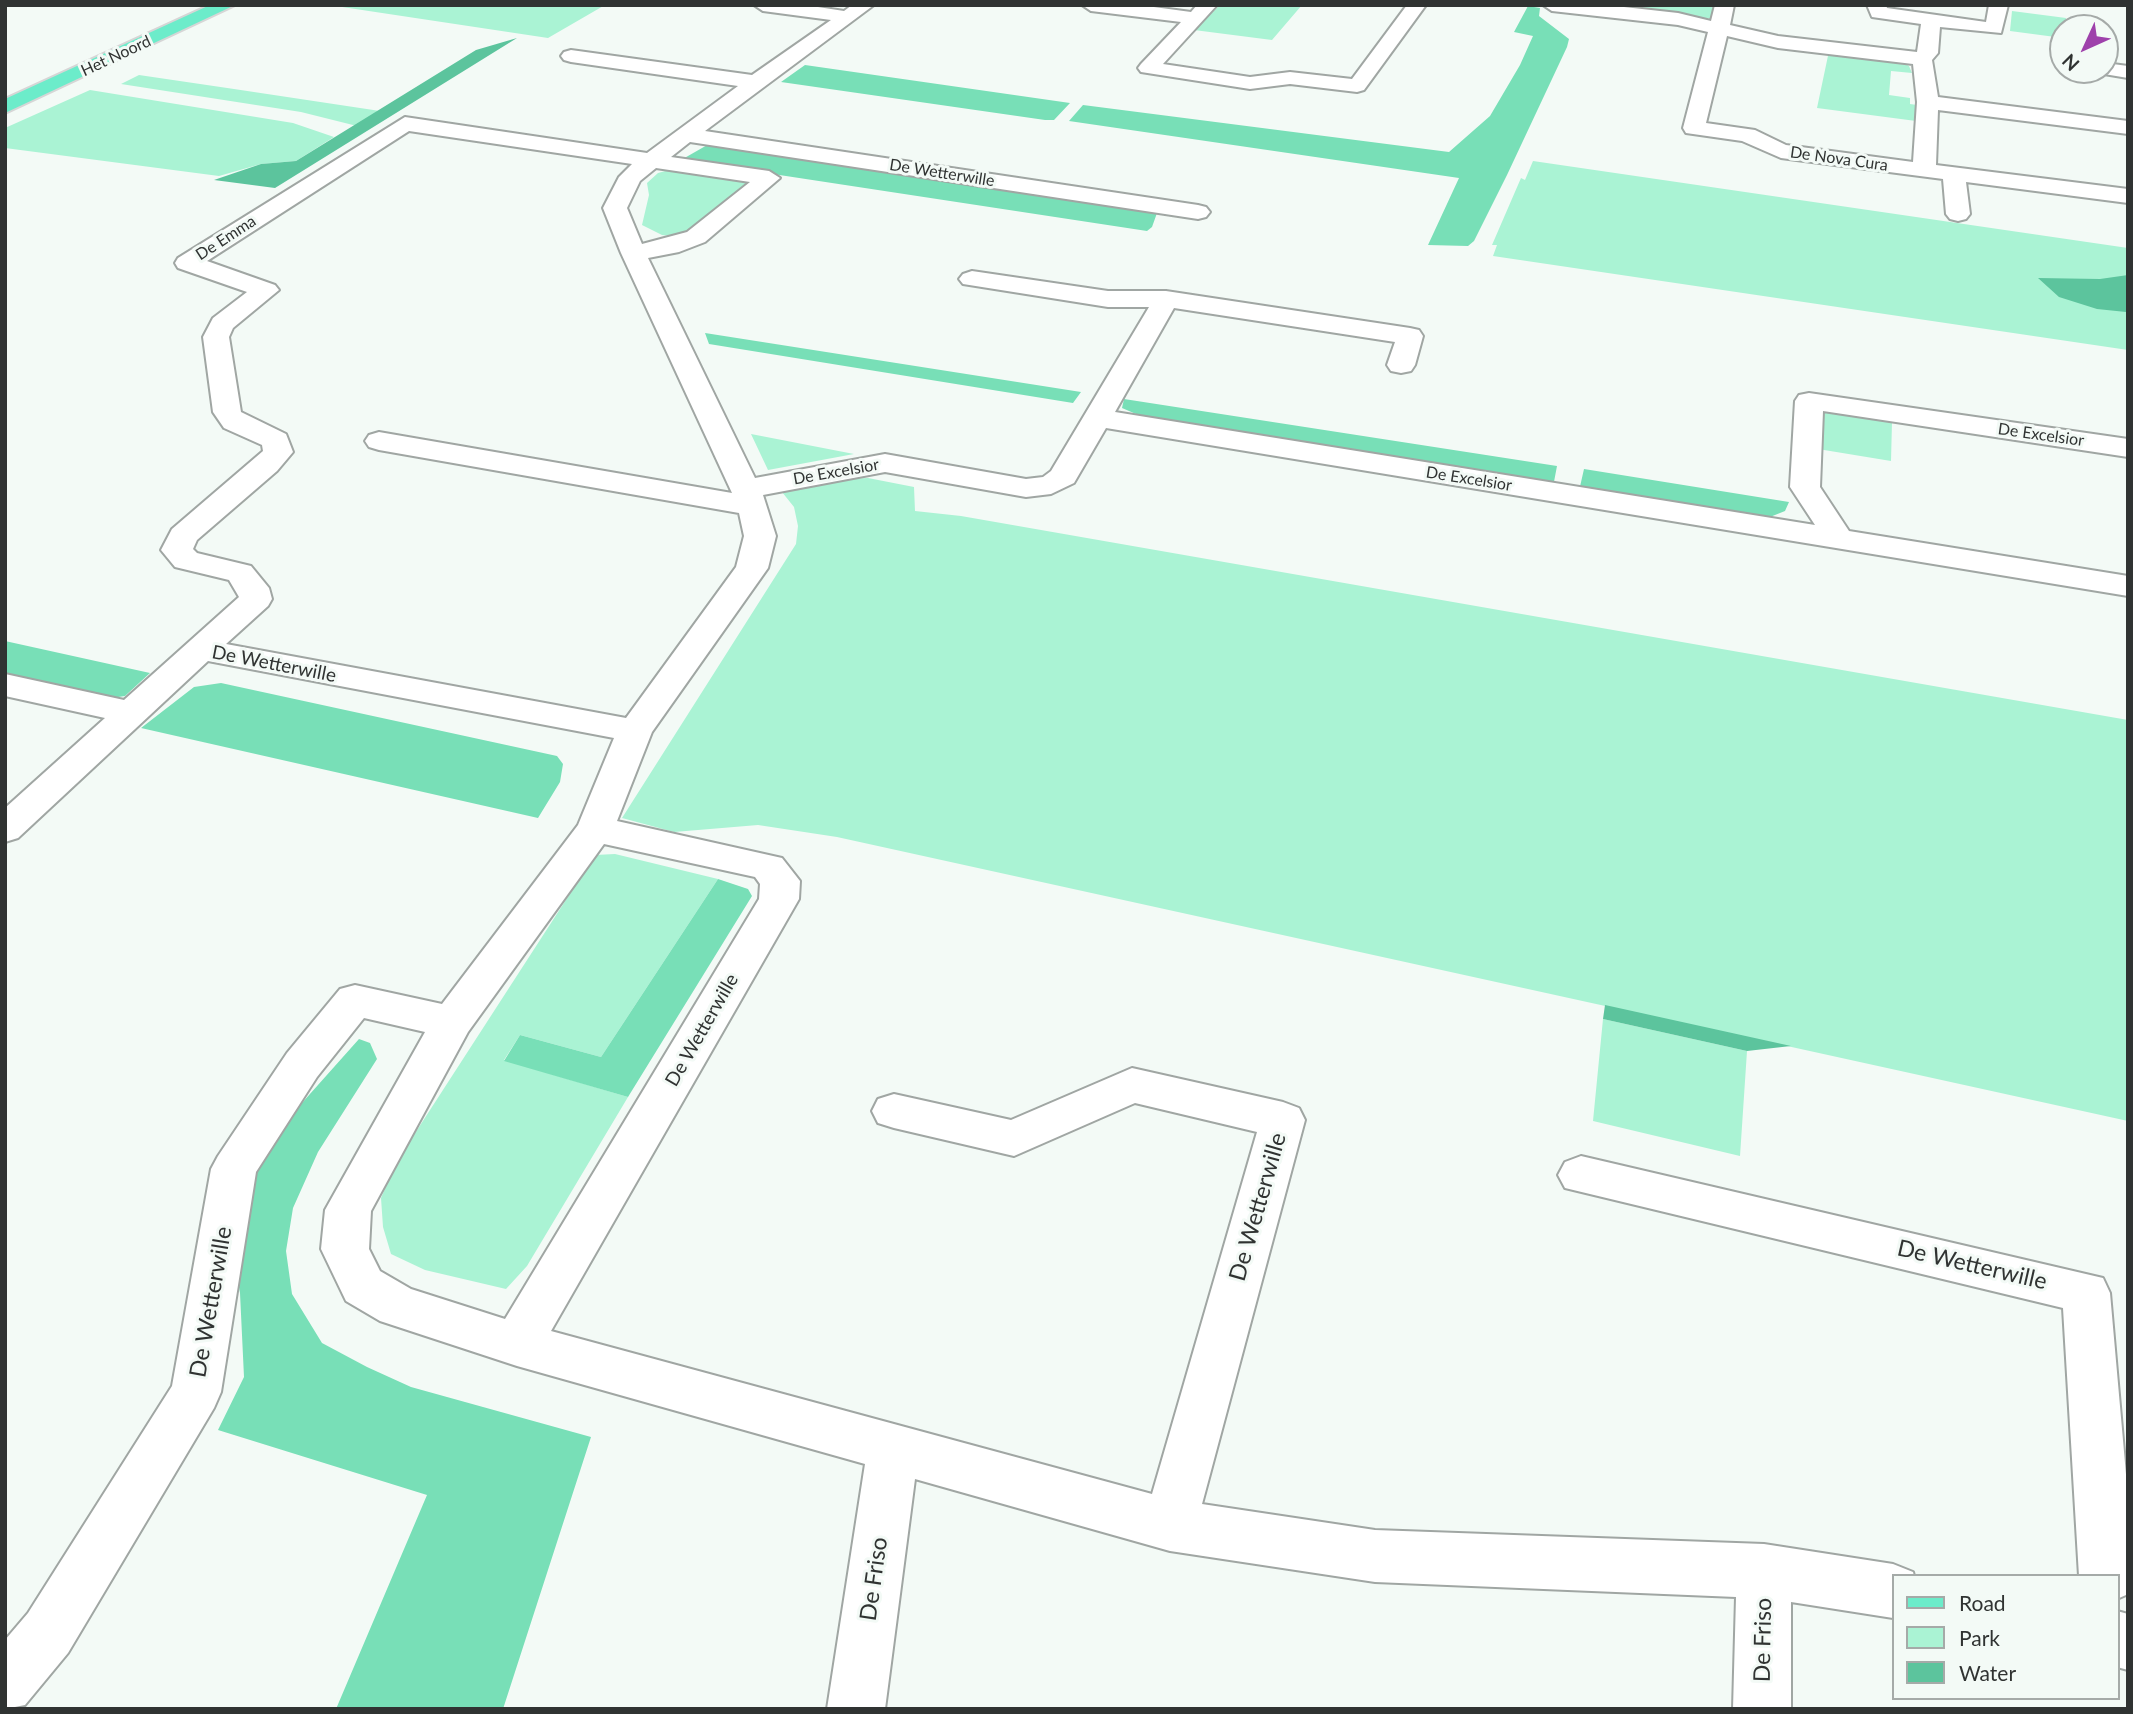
<!DOCTYPE html>
<style>
body{margin:0}
#map{position:relative;width:2133px;height:1714px;overflow:hidden;background:#f3faf6;font-family:Lato,sans-serif}
canvas{display:block}
.frame{position:absolute;inset:0;border:7px solid #303332;pointer-events:none}
.legend{position:absolute;left:1892px;top:1574px;width:228px;height:126px;box-sizing:border-box;background:#f3faf6;border:2px solid #a5aaa8;margin:0;padding:9px 12px;list-style:none;font-size:21px;color:#303332}
.legend li{display:flex;align-items:center;gap:14px;height:35px}
.legend b{width:35px;border:2px solid #a5aaa8}
.north{position:absolute;left:2049px;top:14px;width:70px;height:70px;box-sizing:border-box;background:#f3faf6;border:2px solid #a5aaa8;border-radius:50%;rotate:225deg;font-size:19px;font-weight:700;line-height:28px;text-align:center;color:#303332}
.north::after{content:'';display:block;margin:auto;width:24px;height:32px;background:#9e41ab;clip-path:polygon(50% 0,100% 100%,50% 72%,0 100%)}
</style>
<div id="map">
<canvas width="2133" height="1714"></canvas>
<div class="frame"></div>
<ul class="legend">
<li><b style="height:9px;background:#6cecca"></b>Road</li>
<li><b style="height:19px;background:#aaf3d4"></b>Park</li>
<li><b style="height:19px;background:#5cc49d"></b>Water</li>
</ul>
<div class="north">N</div>
</div>
<script>
const c = document.querySelector('canvas').getContext('2d');
c.lineJoin = 'round';
function fillPath(path, color) {
  c.fillStyle = color;
  c.fill(path, 'evenodd');
}
function toPath(rows) {
  const path = new Path2D();
  for (const r of rows) {
    path.moveTo(r[0], r[1]);
    for (let i = 2; i < r.length; i += 2) path.lineTo(r[i], r[i + 1]);
  }
  return path;
}
function stroke(path, color, width, dash) {
  c.strokeStyle = color;
  c.lineWidth = width;
  c.lineCap = dash ? 'butt' : 'round';
  c.setLineDash(dash || []);
  c.stroke(path);
}
function drawText(font, color, halo, rows, align = 'center') {
  c.font = font + ' Lato,sans-serif';
  c.lineWidth = 6;
  c.setLineDash([]);
  c.textBaseline = 'middle';
  c.strokeStyle = halo;
  c.fillStyle = color;
  for (const [text, x, y, turn = 0] of rows) {
    c.save();
    c.translate(x, y);
    c.rotate((+turn || 0) * Math.PI / 180);
    c.textAlign = isNaN(turn) ? turn : align;
    if (halo) c.strokeText(text, 0, 0);
    c.fillText(text, 0, 0);
    c.restore();
  }
}
fillPath(toPath([
 [329,5,605,5,548,38],
 [1220,5,1302,5,1272,40,1194,30],
 [1607,5,1718,5,1712,19],
 [2012,11,2066,18,2063,38,2010,31],
 [1829,51,1902,62,1909,66,1912,73,1891,71,1889,95,1910,98,1910,104,1917,105,1916,121,1817,108],
 [139,75,234,89,380,111,357,126,301,112,121,84],
 [90,90,293,123,334,137,296,161,261,164,219,176,5,148,5,128],
 [1533,161,2128,248,2128,350,1493,256,1497,245,1492,245,1521,178,1525,180],
 [677,168,752,181,694,230,680,237,662,235,642,225,649,195,647,183,658,173],
 [1822,411,1892,422,1891,461,1818,449],
 [751,434,854,454,768,470],
 [868,478,914,487,915,511,961,516,2128,720,2128,1121,837,837,758,825,674,832,622,818,796,544,798,526,794,507,782,492,840,479],
 [615,854,718,879,601,1057,520,1035,504,1060,628,1097,527,1266,506,1289,425,1270,391,1254,383,1227,381,1198,397,1161,595,855],
 [1603,1019,1747,1051,1740,1156,1593,1121]
]), '#aaf3d4');
fillPath(toPath([
 [1528,6,1540,8,1539,16,1569,39,1567,47,1507,175,1474,241,1468,246,1428,245,1459,178,1069,121,1083,105,1449,152,1490,116,1520,65,1533,36,1514,32],
 [805,65,1070,103,1054,120,1045,120,781,82],
 [709,144,1034,194,1157,213,1152,227,1147,231,681,160],
 [705,333,1081,392,1073,403,709,344],
 [1124,399,1557,466,1553,487,1459,467,1143,417,1122,408],
 [1584,469,1789,502,1785,511,1770,517,1631,500,1579,491],
 [5,641,150,673,125,696,106,699,5,677],
 [221,683,557,756,563,764,560,782,538,818,141,728,194,687],
 [718,879,748,889,752,896,628,1097,504,1061,520,1035,601,1057],
 [359,1039,370,1043,377,1059,318,1152,293,1208,286,1251,292,1294,322,1343,367,1367,411,1387,591,1437,503,1709,336,1709,427,1495,218,1430,244,1377,240,1293,231,1242,243,1194,293,1113]
]), '#78dfb7');
fillPath(toPath([
 [517,38,275,188,214,180,261,164,296,161,476,50],
 [2128,275,2126,312,2097,309,2059,297,2038,278,2100,279],
 [1605,1005,1791,1046,1747,1051,1603,1019]
]), '#5cc49d');
const minor = toPath([
 [754,5,805,5,844,11,852,5,874,5,705,131,1198,205,1206,207,1210,212,1206,217,1198,219,690,142,671,157,769,171,780,178,705,242,679,252,648,258,755,478,885,454,1026,479,1043,477,1051,471,1149,307,1108,307,963,284,959,279,963,274,972,271,1108,291,1166,291,1410,328,1419,330,1423,336,1415,365,1411,371,1401,373,1391,371,1387,365,1395,342,1174,308,1115,412,1815,525,1790,487,1795,401,1799,395,1809,393,2128,439,2128,457,1823,411,1820,487,1849,531,2128,576,2128,596,1106,428,1074,483,1051,494,1026,497,885,472,763,495,776,536,768,568,652,732,617,821,782,858,800,881,799,899,551,1331,1152,1494,1257,1132,1135,1103,1014,1156,894,1128,878,1123,872,1111,878,1099,894,1094,1011,1120,1132,1068,1283,1102,1299,1108,1305,1120,1202,1504,1375,1530,1764,1544,1893,1564,1913,1572,1914,1576,1893,1576,1893,1618,1791,1602,1791,1709,1733,1709,1736,1597,1375,1582,1170,1551,915,1479,885,1709,827,1709,865,1464,517,1366,380,1321,346,1301,321,1249,325,1210,425,1032,364,1018,317,1077,256,1172,221,1392,214,1408,68,1653,25,1705,5,1709,5,1640,28,1613,172,1386,211,1169,218,1156,287,1053,340,989,355,985,442,1004,578,825,614,738,208,661,18,838,5,842,5,808,105,718,5,696,5,674,124,700,239,597,229,580,175,567,161,550,172,529,263,451,262,445,224,428,213,412,203,337,213,318,247,292,178,268,175,263,178,258,405,117,647,153,738,86,571,62,564,60,561,56,564,52,571,50,752,75,831,20,763,11,754,5],
 [409,131,632,164,619,177,603,208,621,253,732,493,379,432,369,435,365,441,369,447,379,450,739,513,744,536,736,567,626,718,226,644,268,606,272,599,269,588,251,566,197,553,193,549,197,540,277,471,293,452,286,434,241,412,229,337,233,328,279,290,275,285,207,261,409,131],
 [656,168,750,182,687,232,642,244,627,208,640,181,656,168],
 [604,844,755,877,760,884,759,899,505,1319,411,1289,380,1271,369,1249,371,1211,468,1032,604,844],
 [1082,5,1139,5,1191,12,1197,5,1217,5,1163,64,1250,77,1290,72,1352,79,1407,5,1426,5,1364,90,1357,92,1290,84,1250,89,1141,72,1138,68,1141,64,1181,22,1091,11,1082,5],
 [1543,5,1606,5,1678,13,1711,21,1715,5,1734,5,1730,25,1778,36,1917,52,1921,24,1872,17,1867,5,1886,5,1887,8,1986,22,1989,5,2008,5,2001,33,1940,27,1938,53,1932,60,1938,97,2128,121,2128,134,1938,110,1936,165,2128,189,2128,203,1966,182,1970,214,1966,219,1958,221,1950,219,1946,214,1943,179,1781,158,1742,141,1686,133,1683,128,1708,32,1678,25,1552,11,1543,5],
 [1727,36,1778,48,1913,64,1917,102,1913,162,1786,145,1755,130,1706,123,1727,36],
 [2105,63,2128,66,2128,78,2098,73,2095,70,2105,70,2105,63],
 [1581,1156,2103,1278,2110,1293,2128,1497,2126,1595,2117,1599,2117,1576,2079,1576,2063,1308,1565,1188,1558,1175,1565,1162,1581,1156],
 [2117,1611,2128,1614,2128,1670,2117,1667,2117,1611]
]);
const major = toPath([
 [210,5,235,5,5,113,5,99,210,5]
]);
stroke(minor, '#a0a6a3', 4);
stroke(major, '#d6d6d6', 4);
fillPath(minor, '#fff');
fillPath(major, '#6cecca');
drawText('16px', '#303332', '#f3faf6', [
 ["Het Noord",116,56,-25],
 ["De Nova Cura",1839,159,8],
 ["De Wetterwille",942,173,9],
 ["De Emma",226,238,-33],
 ["De Excelsior",2041,435,8],
 ["De Excelsior",836,472,-10],
 ["De Excelsior",1469,479,9]
]);
drawText('19px', '#303332', '#f3faf6', [
 ["De Wetterwille",274,664,11],
 ["De Wetterwille",702,1030,-60]
]);
drawText('23px', '#303332', '#f3faf6', [
 ["De Wetterwille",1258,1207,-74],
 ["De Wetterwille",1972,1265,13],
 ["De Wetterwille",211,1302,-80],
 ["De Friso",874,1579,-82],
 ["De Friso",1763,1640,-89]
]);
</script>
